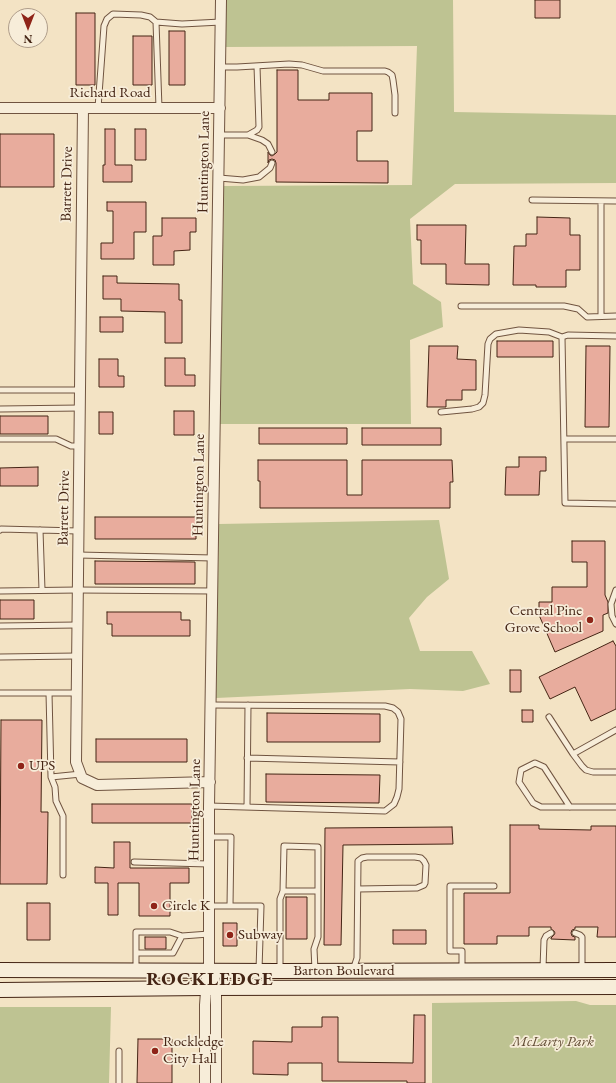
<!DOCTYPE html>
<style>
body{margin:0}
#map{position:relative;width:616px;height:1083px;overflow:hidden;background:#f3e3c4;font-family:"EB Garamond",serif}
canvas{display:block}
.north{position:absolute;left:8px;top:8px;width:40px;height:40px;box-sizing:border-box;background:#f7edd9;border:1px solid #af9d8a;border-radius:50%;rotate:180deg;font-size:11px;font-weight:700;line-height:16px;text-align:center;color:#442414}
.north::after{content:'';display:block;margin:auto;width:14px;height:18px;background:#8f2418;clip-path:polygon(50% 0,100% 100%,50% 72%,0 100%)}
</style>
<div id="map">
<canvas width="616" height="1083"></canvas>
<div class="north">N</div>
</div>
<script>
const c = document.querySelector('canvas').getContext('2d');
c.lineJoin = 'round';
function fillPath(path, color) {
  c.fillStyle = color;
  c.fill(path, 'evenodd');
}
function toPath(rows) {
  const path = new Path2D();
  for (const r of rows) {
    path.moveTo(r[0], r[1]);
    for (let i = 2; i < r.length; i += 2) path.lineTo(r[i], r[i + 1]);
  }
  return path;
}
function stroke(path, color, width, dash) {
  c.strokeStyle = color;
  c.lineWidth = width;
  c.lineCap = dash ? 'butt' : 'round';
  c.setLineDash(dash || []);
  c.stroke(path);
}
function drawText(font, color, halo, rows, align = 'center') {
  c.font = font + ' "EB Garamond",serif';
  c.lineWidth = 3.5;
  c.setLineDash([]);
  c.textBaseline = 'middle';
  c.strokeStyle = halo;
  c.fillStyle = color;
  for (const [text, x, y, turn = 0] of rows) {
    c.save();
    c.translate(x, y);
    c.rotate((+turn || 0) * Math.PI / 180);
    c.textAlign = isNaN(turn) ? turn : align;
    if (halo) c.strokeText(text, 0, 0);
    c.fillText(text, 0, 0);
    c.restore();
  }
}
fillPath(toPath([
 [226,0,453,0,454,112,616,115,616,183,455,184,410,219,413,284,441,302,443,327,410,340,411,424,220,424,224,186,412,185,417,46,226,47],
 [439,520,449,579,427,597,409,618,420,651,472,651,490,684,463,691,410,689,216,698,219,524],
 [576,1001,590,1005,616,1005,616,1083,432,1083,432,1003],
 [0,1007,111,1007,109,1083,0,1083]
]), '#bec392');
const building = toPath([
 [535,0,560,0,560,18,535,18,535,0],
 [76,13,95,13,95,85,76,85,76,13],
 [169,31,185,31,185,85,169,85,169,31],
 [133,36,152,36,152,85,133,85,133,36],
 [277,70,298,70,298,100,329,100,329,93,372,93,372,131,357,131,357,161,388,161,388,183,276,182,276,163,275,160,272,159,269,160,268,163,268,152,270,155,272,156,275,154,277,152,277,70],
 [105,129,115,129,115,165,132,165,132,182,103,182,103,165,105,165,105,129],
 [135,129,146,129,146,160,135,160,135,129],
 [0,134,54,134,54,187,0,187,0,134],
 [107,202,146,202,146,232,134,232,134,259,101,259,101,243,113,243,113,211,107,211,107,202],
 [537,217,570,218,570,235,580,235,580,270,566,270,566,287,536,287,536,285,513,285,514,246,526,246,526,234,537,234,537,217],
 [162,218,196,218,196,232,190,232,190,250,174,251,174,265,153,265,153,236,162,236,162,218],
 [417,225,466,225,465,264,489,264,489,285,446,284,446,264,421,264,421,240,417,240,417,225],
 [103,276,117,276,117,283,179,284,179,300,182,300,182,343,165,343,165,312,121,311,121,299,103,299,103,276],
 [100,317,123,317,123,332,100,332,100,317],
 [497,341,553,341,553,357,497,357,497,341],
 [429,346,458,346,457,359,476,360,476,390,462,390,462,400,446,400,446,407,427,407,429,346],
 [586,346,610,346,609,427,585,427,586,346],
 [165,358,185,358,185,375,195,375,195,386,165,386,165,358],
 [99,359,118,359,118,376,124,376,124,387,99,387,99,359],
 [174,411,194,411,194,435,174,435,174,411],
 [99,412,113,412,113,434,99,434,99,412],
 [0,416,48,416,48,434,0,434,0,416],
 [259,428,347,428,347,444,259,444,259,428],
 [362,428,441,428,441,445,362,445,362,428],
 [519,457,546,457,546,471,540,471,539,495,505,495,506,467,519,467,519,457],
 [258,460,347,460,347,495,362,495,362,460,452,460,453,482,450,482,450,508,260,508,260,481,258,481,258,460],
 [38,467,38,486,0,486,0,468,38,467],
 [95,517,196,517,196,539,95,539,95,517],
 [572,541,605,541,605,595,608,602,608,613,603,615,603,631,555,652,539,615,539,602,552,602,552,587,587,587,587,562,572,562,572,541],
 [95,561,195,562,195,584,95,584,95,561],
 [0,600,34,600,34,619,0,619,0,600],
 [107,612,181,612,181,620,190,620,190,636,112,636,112,624,107,624,107,612],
 [613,641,616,646,616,709,591,721,575,687,550,699,539,677,613,641],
 [510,670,521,670,521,692,510,692,510,670],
 [522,710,533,710,533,722,522,722,522,710],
 [267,713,380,714,380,742,267,742,267,713],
 [1,720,42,720,41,812,48,812,47,884,0,884,1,720],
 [96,739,187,739,187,762,96,762,96,739],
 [266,774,380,775,379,803,266,802,266,774],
 [92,804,192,804,192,823,92,823,92,804],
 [510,825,539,825,539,829,591,830,591,826,616,826,616,937,597,937,598,927,575,927,575,929,572,930,571,933,572,936,575,937,575,940,551,939,551,938,554,935,555,933,554,931,551,929,551,927,529,927,529,936,497,936,497,944,464,944,464,893,510,893,510,825],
 [452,827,453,844,343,845,341,945,324,945,325,828,452,827],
 [114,842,130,842,130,868,189,868,189,883,170,883,170,916,139,916,139,883,118,883,118,915,108,915,108,883,95,883,95,867,114,868,114,842],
 [286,897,307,897,307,939,286,939,286,897],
 [27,903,50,903,50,940,27,940,27,903],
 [223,923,237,923,237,946,223,946,223,923],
 [393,930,426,930,426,944,393,944,393,930],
 [145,937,166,937,166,949,145,949,145,937],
 [414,1015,425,1015,425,1083,407,1083,407,1081,322,1081,322,1063,288,1063,288,1075,253,1074,253,1041,292,1042,292,1027,322,1027,322,1017,338,1017,338,1062,413,1063,414,1015],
 [138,1039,172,1039,172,1083,137,1083,138,1039]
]);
fillPath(building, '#e8ac9d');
stroke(building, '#442414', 1);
const lane = toPath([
 [156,22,182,24,221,22],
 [220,67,237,67,289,64,302,65,323,71,385,71,388,72,392,75,393,80,395,95,395,113],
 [98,108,104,26,107,19,113,14,141,15,150,17,156,22,159,108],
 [219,135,248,135,257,130,259,127,257,66],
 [248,135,262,140,268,144,272,152],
 [219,178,243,180,259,177,270,168,272,163],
 [532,200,616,201],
 [461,306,564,306,578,309,587,317,616,316],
 [601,316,601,201],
 [616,336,568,335,562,337,565,503,616,504],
 [0,390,80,390],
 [0,409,80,408],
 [441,412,472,409,479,407,483,403,485,395,488,344,490,339,496,334,519,330,549,332,562,337],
 [0,439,56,439,71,446,79,446],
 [564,439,616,439],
 [0,530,1,529,78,531],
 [40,530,42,590],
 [78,555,213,558],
 [616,590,611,604,612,616,616,624],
 [0,591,78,590,213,591],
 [0,626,77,625],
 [0,657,77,656],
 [0,693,77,693],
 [49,693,51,777,55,787,56,801,63,816,63,875],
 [549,717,573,754],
 [616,730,573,754,582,766,586,770,593,772,616,772],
 [247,758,400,762],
 [51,777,81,774],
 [209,806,385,811,394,804,397,797,399,789,401,719,398,712,393,708,385,706,211,705],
 [247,807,248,705],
 [570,807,544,767,535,763,521,770,519,782,533,803,541,807,616,807],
 [209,837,231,837,230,906],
 [134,862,209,864],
 [283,891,318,891],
 [209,906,261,906,259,970],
 [575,933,580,935,582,937,582,969],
 [136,953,173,953,182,936],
 [543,968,544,940,546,936,551,933],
 [136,969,136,932,170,932,182,936,209,934],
 [280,969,280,899,283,891,284,846,318,847,318,937,314,949,315,970],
 [353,970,357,958,358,861,362,858,367,857,415,857,421,858,424,861,426,865,425,883,424,885,417,888,358,889],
 [462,970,462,951,450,951,450,886,494,886],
 [119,1051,119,1083]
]);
const street = toPath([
 [0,108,220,108],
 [83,108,76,762,82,778,97,785,210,782],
 [209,971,214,978,216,988,216,1083],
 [205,1083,205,1005,207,978,209,971,209,806,221,0]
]);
const secondary = toPath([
 [0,970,280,971,616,970],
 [0,990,206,988,616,987]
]);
stroke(lane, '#705440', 7);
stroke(street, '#705440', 12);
stroke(secondary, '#442414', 16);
stroke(lane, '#f7edd9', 5);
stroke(street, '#f7edd9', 10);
stroke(secondary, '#f7edd9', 14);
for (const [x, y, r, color] of [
 [590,620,4,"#8f2418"],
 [21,766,4,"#8f2418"],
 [154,906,4,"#8f2418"],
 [230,935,4,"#8f2418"],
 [155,1051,4,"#8f2418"]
]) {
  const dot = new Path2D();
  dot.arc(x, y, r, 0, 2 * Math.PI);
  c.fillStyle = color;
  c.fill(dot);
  stroke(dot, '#f7edd9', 1.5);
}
drawText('15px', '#442414', '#f7edd9', [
 ["Richard Road",110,93],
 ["Huntington Lane",204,162,-89],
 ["Barrett Drive",67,184,-89],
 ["Huntington Lane",199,485,-89],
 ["Barrett Drive",64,508,-89],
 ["Huntington Lane",195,810,-89],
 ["Barton Boulevard",344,971]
]);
drawText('15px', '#442414', '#f7edd9', [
 ["Central Pine",582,611,"right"],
 ["Grove School",582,628,"right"],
 ["UPS",29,766],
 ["Circle K",162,906],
 ["Subway",238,935],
 ["Rockledge",163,1042],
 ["City Hall",163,1059]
], 'left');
drawText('italic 15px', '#624c34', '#f7edd9', [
 ["McLarty Park",553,1042]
]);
c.letterSpacing = '1px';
drawText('bold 19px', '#442414', '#f7edd9', [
 ["ROCKLEDGE",210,980]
]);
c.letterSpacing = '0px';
</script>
